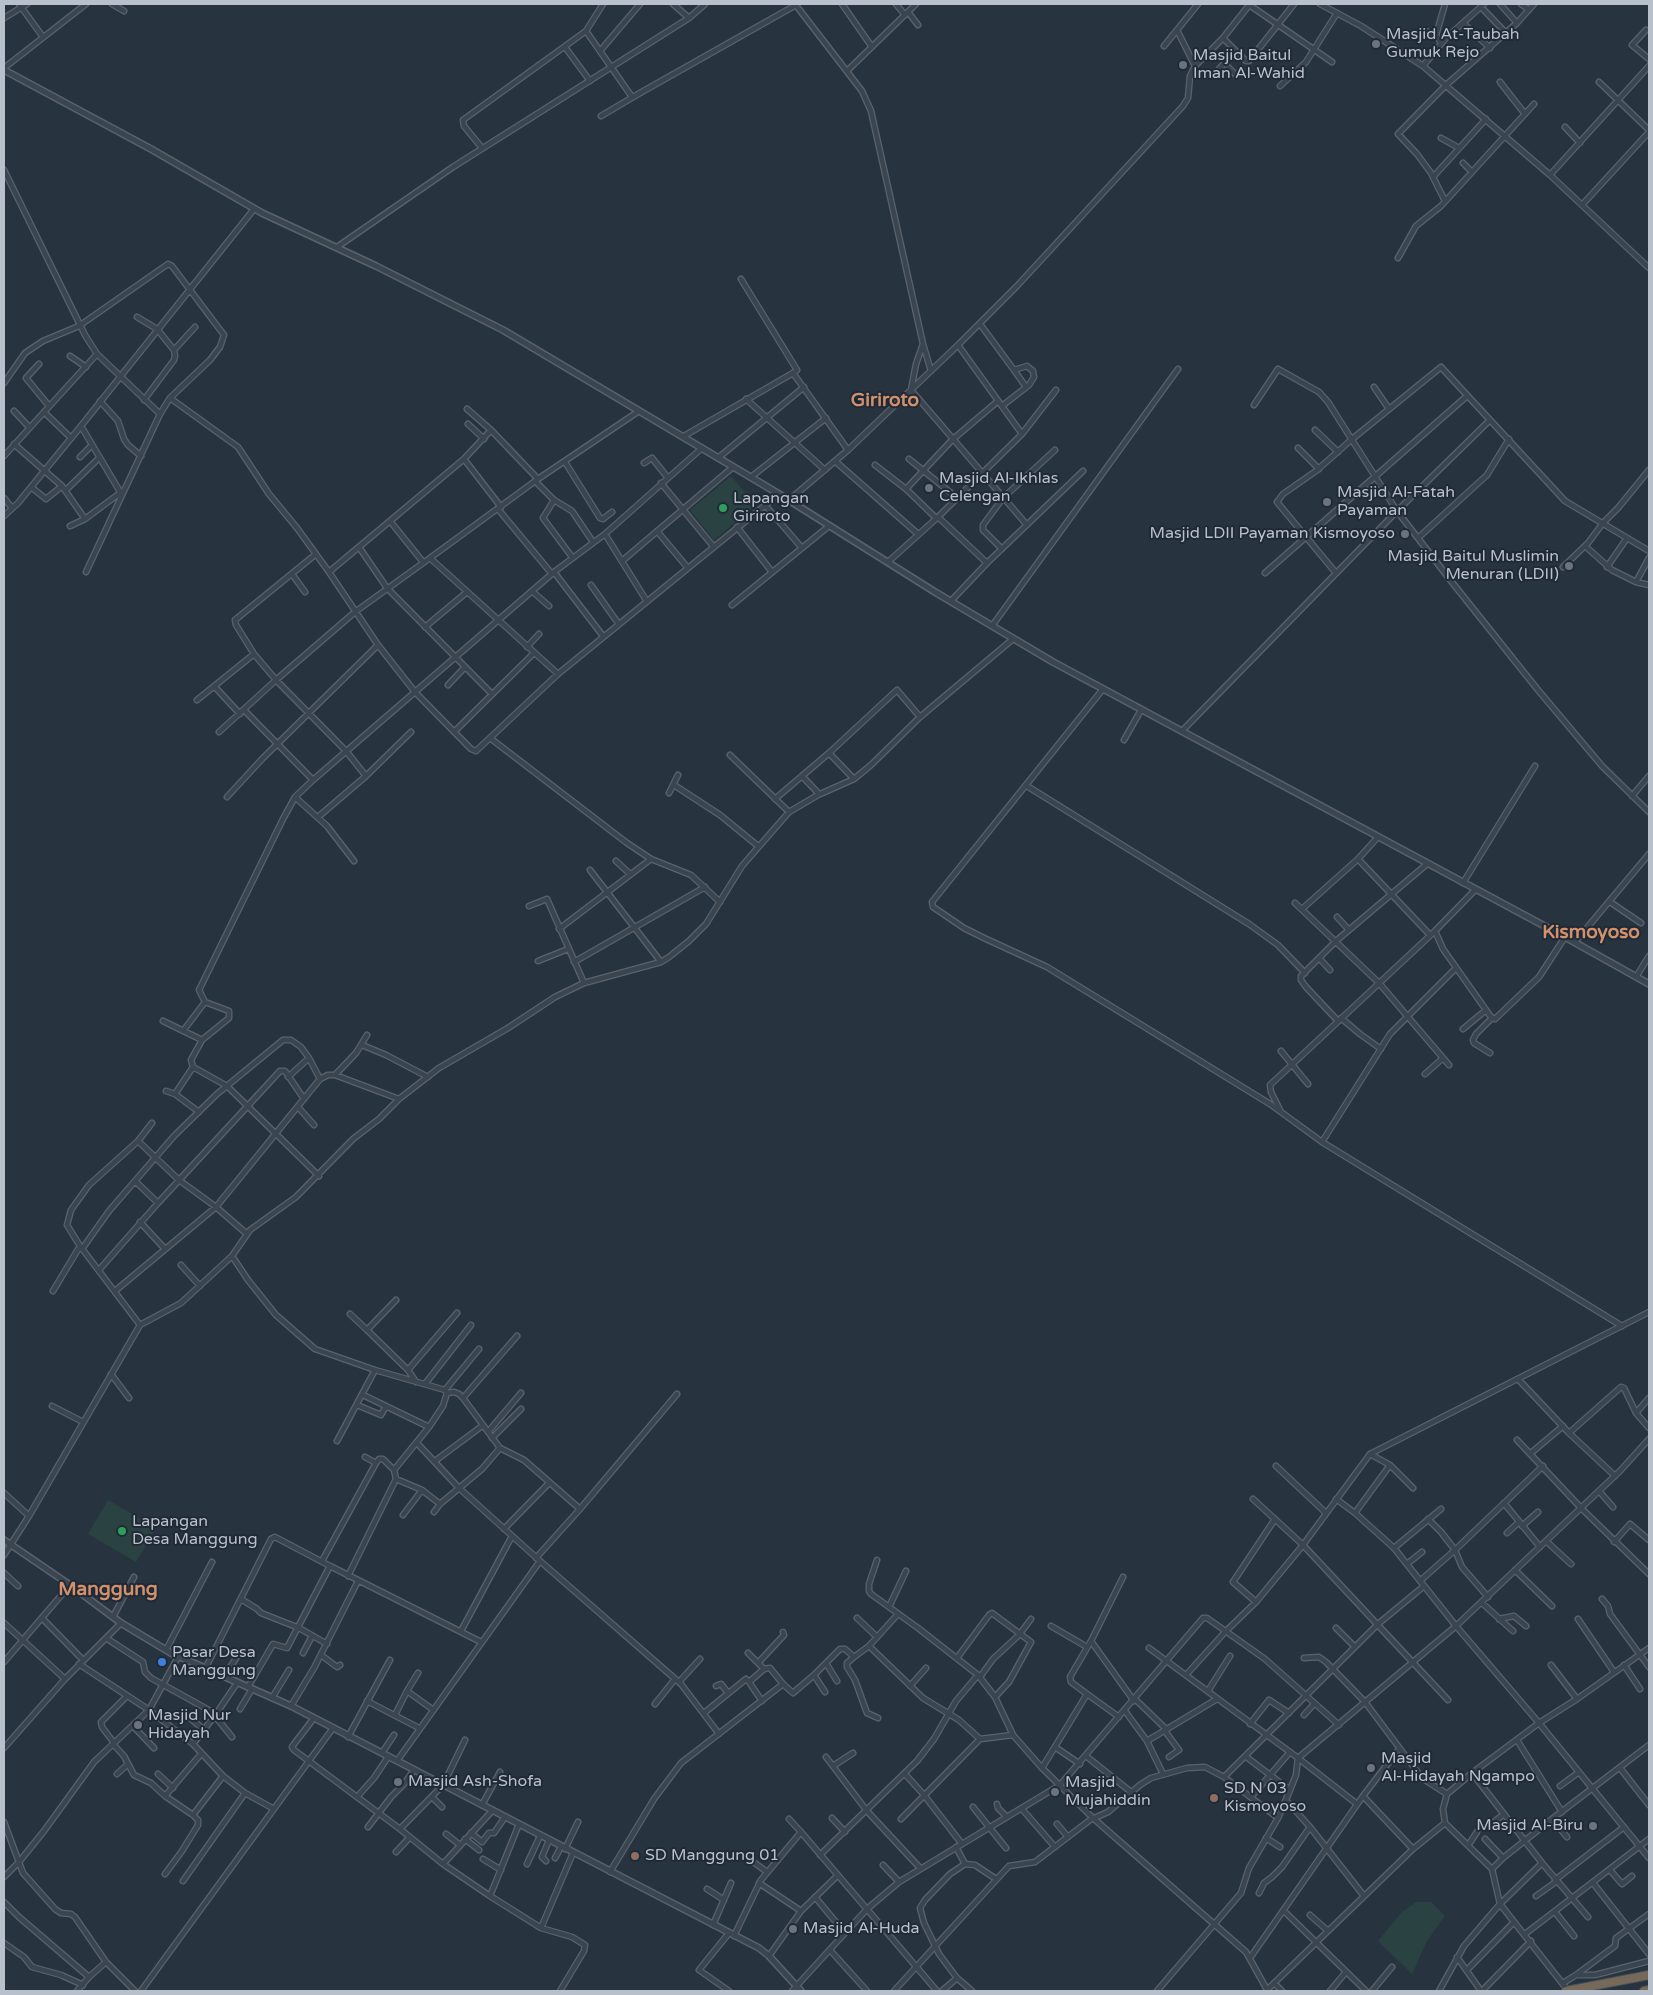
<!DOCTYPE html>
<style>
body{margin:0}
#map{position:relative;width:1653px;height:1995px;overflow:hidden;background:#273440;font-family:"Varela Round",sans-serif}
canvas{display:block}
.frame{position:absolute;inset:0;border:5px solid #b8c0cb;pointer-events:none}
</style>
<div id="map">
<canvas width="1653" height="1995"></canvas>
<div class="frame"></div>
</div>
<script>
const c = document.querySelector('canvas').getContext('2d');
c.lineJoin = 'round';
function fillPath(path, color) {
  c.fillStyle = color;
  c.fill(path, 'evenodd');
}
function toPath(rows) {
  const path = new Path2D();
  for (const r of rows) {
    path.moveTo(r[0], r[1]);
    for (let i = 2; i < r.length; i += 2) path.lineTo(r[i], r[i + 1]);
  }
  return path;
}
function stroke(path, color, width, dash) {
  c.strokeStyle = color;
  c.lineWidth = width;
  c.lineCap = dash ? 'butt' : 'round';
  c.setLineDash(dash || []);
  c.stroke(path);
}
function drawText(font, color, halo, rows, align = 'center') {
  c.font = font + ' "Varela Round",sans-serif';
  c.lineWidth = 4;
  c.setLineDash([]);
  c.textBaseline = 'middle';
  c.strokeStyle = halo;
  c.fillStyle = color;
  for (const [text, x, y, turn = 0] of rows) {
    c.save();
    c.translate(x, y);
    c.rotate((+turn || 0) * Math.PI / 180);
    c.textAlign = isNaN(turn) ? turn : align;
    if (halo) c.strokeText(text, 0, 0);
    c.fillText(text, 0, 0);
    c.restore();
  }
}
fillPath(toPath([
 [731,476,756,505,714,540,690,510],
 [108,1500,156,1528,136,1562,88,1534],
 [1416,1902,1431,1902,1445,1916,1427,1941,1412,1974,1378,1941,1401,1913]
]), '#2a4242');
const minor = toPath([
 [19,4,43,37],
 [112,4,124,11],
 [673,4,689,18],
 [795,4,862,91,871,111,923,344,931,371],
 [842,4,872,47],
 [896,4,905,15],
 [1248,4,1332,62],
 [1320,4,1361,26,1423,66,1550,175,1649,268],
 [1500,4,1517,23],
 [1521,4,1529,10],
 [1481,7,1506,33],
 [908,12,918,25],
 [4,18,27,4],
 [1463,23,1490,48],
 [1423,30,1436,35],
 [1646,30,1632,45,1649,59],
 [586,31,632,97],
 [1223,38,1246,61,1249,61,1294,4],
 [1441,43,1436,35,1445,4],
 [1164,46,1177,30],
 [565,47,590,81],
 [600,51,640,4],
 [1224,63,1235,74],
 [1195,66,1223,38,1250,4],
 [1423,66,1445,39,1484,4],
 [4,68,86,4],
 [1219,69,1235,51],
 [847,71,916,4],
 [1500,82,1525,114],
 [1599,82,1649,130],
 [1280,86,1306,62,1337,13],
 [601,116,640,93,796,5],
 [1565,127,1580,143],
 [1441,138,1459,148],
 [482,148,464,126,463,120,586,31,603,4],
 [1463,163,1472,172],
 [4,170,85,335,97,354,160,414],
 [1550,175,1649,66],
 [1433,177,1486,119],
 [1445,201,1431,173,1417,154,1398,134,1446,85,1517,23,1534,4],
 [1582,205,1649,132],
 [337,247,453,167,689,18,705,4],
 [1398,258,1416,226,1441,206,1534,104],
 [741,279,797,370,793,373],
 [137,317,157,329,174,350,175,356,174,360,144,400],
 [980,324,1014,370,1027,366,1033,371,1034,377,1029,385,1002,406],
 [923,344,916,364,911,390,1027,525],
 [958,345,1022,434],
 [174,350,195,327],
 [70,356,86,367],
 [39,364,26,378,49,406],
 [1014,370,1026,387],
 [4,383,25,353,43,341,79,326,168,264,172,266,224,335,220,347,210,360,170,398],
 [1374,387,1389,409],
 [746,399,825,470],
 [100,401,118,421,124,439,128,445,141,456],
 [1254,405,1278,369,1319,392,1328,402,1397,511,1451,581,1538,690,1602,766,1649,812],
 [467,409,491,430,538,479],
 [14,411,29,427],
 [44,412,71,438],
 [468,424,484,439],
 [81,426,122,495],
 [1315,430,1338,452],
 [684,436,793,373,848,450],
 [14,444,62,486,85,519],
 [1298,448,1319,469],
 [4,456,97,354],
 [80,457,92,445],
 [718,458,804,387],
 [464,459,491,430],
 [909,459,956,497],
 [835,461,918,534],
 [565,462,600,518,603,519,612,512],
 [644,463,652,458,668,478],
 [875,465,906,489],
 [751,477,826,418],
 [535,481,554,500,572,511,593,542],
 [661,483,713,546],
 [31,487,46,499,62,486],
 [66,490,99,458],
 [4,498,12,508],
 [554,500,543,518,572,557],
 [789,500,848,450,958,345,1017,286,1183,106,1188,98,1190,76,1195,66,1177,30,1198,4],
 [765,505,802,548],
 [498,509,552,574],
 [4,516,18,503,81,426,254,209],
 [938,517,987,563],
 [936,518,906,489,952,440,998,401],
 [390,521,423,562],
 [70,526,85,519,120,493],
 [737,527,772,572],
 [657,531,687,567],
 [605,534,646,600],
 [1418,538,1487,475,1509,439],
 [1585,546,1612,570,1636,582,1649,585],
 [359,547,387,588,492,694],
 [1002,549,983,530,983,525,1003,498,1055,450],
 [622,561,733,467],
 [888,562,938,517,1022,434,1056,390],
 [1563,567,1588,543,1603,523,1618,508,1649,470],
 [1607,567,1627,538],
 [86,572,160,414,170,398,238,447,269,494,297,528,329,572,378,645,415,692,471,749,476,751,558,674,779,494],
 [329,572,464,459,501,507],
 [554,572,603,636],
 [1265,573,1467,396],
 [1336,573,1277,502,1283,494,1316,471,1351,440,1441,367,1565,501,1649,551],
 [292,574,305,592],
 [1636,582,1649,558],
 [591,585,618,623],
 [532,591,549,606],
 [951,601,987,563,1083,471],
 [732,605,829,526],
 [992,626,1178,369],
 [425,627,467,592],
 [527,647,539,634],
 [558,674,430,558,538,479,639,411],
 [448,685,465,667],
 [215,687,240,714],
 [1103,689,932,902,933,907,964,928,984,938,1047,967,1270,1104,1322,1142,1622,1326],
 [197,700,254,654],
 [244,710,313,780],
 [1182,731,1397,511,1490,420],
 [219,732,276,680,254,654,236,625,235,620,316,554],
 [454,732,534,653],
 [490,738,627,843,651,859,691,875,720,902],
 [1124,740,1141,710],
 [829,753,854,779],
 [730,755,789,812],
 [366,776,411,732],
 [802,776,819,794],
 [674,785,720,815,758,846],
 [1027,786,1249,924,1278,945,1305,973],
 [669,793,678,775],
 [1632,796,1649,776],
 [227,797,263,758,378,645],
 [295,797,327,826,354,861],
 [775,799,829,753,897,690,920,717],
 [318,817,366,776,346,751,276,680,355,612,430,558],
 [1358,859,1430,935],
 [616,861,630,874],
 [590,870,661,962],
 [1463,883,1535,766],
 [1610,902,1641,923],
 [1295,903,1379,983,1449,1065],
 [529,906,547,899,584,983],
 [1302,909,1358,859,1378,837],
 [1337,917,1349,930],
 [559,929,651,859],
 [1435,931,1443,949,1491,1017,1495,1019,1539,977,1565,937],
 [1575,942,1649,854],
 [1319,958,1330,970],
 [538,961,568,949],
 [574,962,705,887],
 [1636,977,1649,956],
 [1341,1018,1360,1034,1381,1049],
 [163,1021,202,1040],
 [1338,1021,1306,987,1301,980,1301,976,1336,941,1427,864],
 [1463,1029,1486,1010],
 [183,1031,205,1002],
 [362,1045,386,1055,428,1077],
 [1281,1051,1308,1084],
 [1490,1053,1474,1043,1473,1040,1476,1034,1492,1018],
 [193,1067,175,1094,199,1112],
 [1425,1074,1443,1058],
 [335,1075,356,1053,367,1035],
 [288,1077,309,1058],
 [166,1091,175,1094],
 [298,1107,314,1125],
 [1280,1110,1271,1092,1270,1085,1435,931,1475,890],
 [152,1123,138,1141,179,1180,216,1207,247,1234],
 [138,1141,89,1185,71,1210,67,1225,80,1246,140,1325],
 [1322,1142,1390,1034,1456,968],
 [319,1176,227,1086,193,1067,191,1060,202,1040,229,1018,229,1011,205,1002,199,990,283,819,295,797,313,780,554,572,605,534,702,448],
 [135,1181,158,1203],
 [140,1222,165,1249],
 [82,1249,109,1211,174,1136,217,1094,283,1040,291,1040,301,1047,309,1058,320,1079],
 [232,1256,248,1280,276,1315,315,1349,375,1370,445,1390,447,1393,454,1392,459,1394,463,1398,500,1448,524,1460,580,1509],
 [181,1265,200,1286],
 [99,1270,158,1203,280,1071,285,1071,304,1099],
 [53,1291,80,1246],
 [115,1291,216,1207,320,1079,328,1075,335,1075,399,1099],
 [396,1300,367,1330,408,1370,416,1382],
 [350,1314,367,1330],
 [408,1370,457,1313],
 [111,1374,129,1398],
 [1518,1379,1569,1433,1615,1476],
 [425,1384,471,1325],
 [445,1390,479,1349],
 [363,1395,429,1427],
 [463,1398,517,1336],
 [357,1405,381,1415,386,1406],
 [52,1406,83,1422],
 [1636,1413,1649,1428],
 [488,1432,521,1393],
 [1569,1433,1621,1387,1624,1388,1636,1413,1649,1398],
 [492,1438,521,1409],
 [1517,1440,1581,1508,1649,1574],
 [337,1441,375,1370],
 [417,1443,459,1488,540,1561,681,1684,719,1734],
 [1531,1453,1563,1426],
 [1370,1454,1390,1465,1413,1488],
 [365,1457,376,1463],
 [435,1461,482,1426],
 [1276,1466,1326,1513],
 [394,1470,429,1427,443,1406,447,1393],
 [396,1479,422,1490,440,1504,482,1469,500,1448],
 [1599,1491,1613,1507],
 [4,1493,29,1516],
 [1253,1499,1303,1545,1448,1700],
 [1336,1499,1355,1513,1394,1548,1456,1626,1539,1723,1649,1858],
 [1504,1503,1540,1547],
 [434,1512,440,1504],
 [1355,1513,1390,1465],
 [403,1515,422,1490],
 [1428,1519,1441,1532,1455,1550,1462,1567,1488,1597],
 [1522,1526,1538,1512],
 [504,1529,549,1483],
 [1507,1533,1519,1522],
 [1546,1541,1571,1564],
 [1614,1542,1630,1524,1649,1540],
 [1394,1548,1441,1509],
 [4,1555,29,1516,140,1325,181,1303,232,1256,250,1230,296,1197,353,1139,379,1119,399,1099,439,1068,508,1028,555,997,584,983,661,962,669,957,689,941,706,924,742,866,789,812,818,795,854,779,871,765,920,717,1013,639],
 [536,1558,580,1509,677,1394],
 [877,1560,869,1584,869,1591,871,1594,918,1628,978,1675,995,1697,1013,1735,980,1739,901,1819],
 [322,1561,376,1463,379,1459,383,1459,394,1470,396,1479,348,1576],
 [1407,1564,1422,1552],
 [330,1566,481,1642],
 [1515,1570,1552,1606],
 [4,1573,18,1586],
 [1421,1580,1455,1550,1543,1466],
 [241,1599,257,1609,261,1613,299,1628,327,1644],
 [1602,1599,1608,1606,1610,1614,1649,1667],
 [1256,1602,1233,1582,1275,1519],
 [1482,1603,1513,1631],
 [889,1607,906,1571],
 [113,1617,134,1577],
 [42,1618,83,1660],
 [857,1618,877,1637],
 [1499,1619,1514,1616,1526,1626],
 [1578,1619,1614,1672],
 [4,1623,65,1679],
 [1051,1626,1087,1647],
 [1336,1628,1355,1647],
 [461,1631,512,1536],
 [106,1638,143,1662,145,1672,151,1678,216,1714],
 [1091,1641,1134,1701],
 [869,1646,898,1614],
 [1149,1648,1298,1758,1357,1804],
 [166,1650,212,1562],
 [303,1653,312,1636],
 [748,1653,764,1669,770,1668,783,1684],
 [321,1655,337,1667,340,1665],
 [854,1657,847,1663,847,1667,855,1680,867,1713,878,1718],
 [957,1658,989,1615,992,1613,1031,1642,1009,1682,995,1697],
 [1304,1658,1319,1657,1326,1662,1365,1702,1422,1778,1447,1794],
 [4,1662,70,1585],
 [758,1663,784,1635,783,1632],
 [826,1663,837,1681],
 [79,1664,149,1710,193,1744,223,1776,245,1793,274,1809],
 [1551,1665,1577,1699],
 [1624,1665,1640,1689],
 [205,1669,271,1539,275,1537,330,1566,287,1648,273,1644,248,1687],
 [814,1675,825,1692],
 [1186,1675,1225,1632,1256,1602,1303,1545,1370,1454,1649,1312],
 [224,1677,240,1652],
 [980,1677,993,1659,1019,1635,1031,1619],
 [679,1682,700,1659],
 [749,1682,762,1701],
 [716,1686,721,1684,728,1693],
 [910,1686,926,1668],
 [407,1691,418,1673],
 [1208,1691,1230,1656],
 [1087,1694,1071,1682,1070,1677,1091,1641,1123,1577],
 [272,1698,289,1670],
 [1135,1699,1167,1730],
 [367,1701,419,1728],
 [655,1704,675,1679],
 [291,1706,314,1668,358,1581],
 [240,1709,252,1689],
 [1125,1711,1147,1741,1163,1774],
 [704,1713,746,1679,749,1682,764,1669],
 [395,1715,407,1691,432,1709],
 [1304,1715,1314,1704],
 [215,1716,232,1737],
 [189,1717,204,1730],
 [1119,1717,1087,1694,1042,1768,1093,1818,1246,1952,1266,1988,1269,1988,1413,1849,1445,1823,1492,1869,1500,1904,1566,1988],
 [314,1718,294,1744,292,1747,294,1750,400,1829,443,1864,490,1896,519,1824],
 [1250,1724,1269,1700,1289,1713],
 [133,1726,154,1748],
 [1165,1731,1179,1750,1169,1757],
 [1013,1735,1042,1768],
 [348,1737,390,1660],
 [1517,1740,1562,1812],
 [1147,1741,1217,1699],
 [114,1743,102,1727,101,1722,127,1696],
 [113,1744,124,1756,134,1775,151,1783,165,1796,193,1815,198,1820,198,1825,182,1851,165,1874],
 [193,1744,216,1714,237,1683],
 [1055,1747,1080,1764],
 [4,1748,65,1679,121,1623],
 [382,1753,394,1735],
 [1086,1756,1131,1792],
 [1245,1756,1290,1790],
 [826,1757,867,1811,920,1868],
 [397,1761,540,1561],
 [833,1766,853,1753],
 [1620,1768,1649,1805],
 [1472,1773,1542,1863,1588,1917],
 [117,1774,128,1764],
 [158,1774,173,1788],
 [905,1774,924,1795,962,1844],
 [1224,1777,1378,1624,1424,1586],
 [1560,1786,1579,1772],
 [165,1796,201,1754],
 [1363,1796,1413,1849],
 [357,1797,374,1778,388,1757],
 [432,1797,442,1807],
 [1251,1797,1290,1752],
 [1286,1800,1310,1827,1364,1896],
 [997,1804,998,1808,1007,1817],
 [482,1805,500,1772],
 [973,1807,1006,1848],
 [1022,1809,1055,1847],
 [193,1815,223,1776],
 [832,1818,845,1832],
 [789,1819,801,1832],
 [1552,1819,1567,1837],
 [4,1822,23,1873,55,1909,61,1913,71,1914,75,1917,106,1962],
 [1445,1823,1443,1809,1447,1794,1472,1773,1539,1723,1577,1699,1649,1648],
 [1057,1824,1068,1837],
 [1490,1825,1504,1814],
 [368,1827,391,1797,404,1784,414,1770],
 [400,1829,443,1785,465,1740],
 [471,1833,482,1842,489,1833,494,1833,505,1817],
 [446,1834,460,1845],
 [1266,1838,1280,1847],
 [465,1839,479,1850],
 [1485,1839,1503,1858],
 [1469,1844,1477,1832],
 [956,1847,965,1864],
 [565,1849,578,1822],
 [396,1852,410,1837],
 [820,1855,917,1761,934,1739,956,1701,978,1675],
 [555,1858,561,1847],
 [483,1859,501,1870],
 [546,1861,542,1857,549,1840],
 [752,1861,767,1872],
 [443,1864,492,1811],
 [527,1864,540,1836],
 [883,1865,899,1882],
 [1492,1869,1503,1858,1552,1819,1649,1745],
 [1610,1870,1622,1884,1632,1876],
 [610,1872,654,1799,681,1763,783,1684,793,1693,814,1675,840,1649,845,1649,854,1657,869,1646,923,1698,959,1720,980,1739],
 [4,1877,19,1862,44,1831,94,1762,149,1710,178,1657],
 [1555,1880,1624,1827],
 [183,1881,245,1793],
 [759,1883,801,1911],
 [1593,1883,1649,1954],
 [707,1889,724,1900],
 [1259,1893,1264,1883,1272,1877,1282,1867,1310,1827],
 [490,1896,541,1928],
 [1536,1896,1557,1881],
 [815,1897,845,1933],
 [4,1902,19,1917,89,1977],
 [1284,1911,1366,1991],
 [1555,1912,1574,1936],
 [1310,1915,1328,1931],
 [713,1925,731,1883],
 [1525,1934,1649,1839],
 [734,1936,761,1880,801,1832,937,1991],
 [4,1943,24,1957,32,1967,61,1975,83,1985],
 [830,1950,867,1991],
 [769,1956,801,1911,838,1875],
 [1457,1957,1481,1991],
 [1250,1958,1363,1796,1399,1749],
 [1467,1970,1514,1922],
 [1576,1975,1615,1946,1616,1938,1649,1914],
 [1274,1983,1282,1991],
 [1563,1983,1576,1975,1595,1975,1649,1961],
 [77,1991,89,1977,106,1962,135,1991],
 [141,1991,333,1728],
 [560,1991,584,1951,585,1945,572,1937,541,1928,573,1853],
 [729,1991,699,1970,729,1933],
 [792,1991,867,1909,899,1882,1060,1785,1203,1618,1207,1618,1265,1659,1339,1725],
 [894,1991,1009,1866,1035,1862,1090,1820,1108,1812,1140,1785,1151,1778,1187,1768,1205,1767,1224,1777,1278,1818],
 [942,1991,957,1978],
 [972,1991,957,1978,939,1954,924,1923,920,1908,925,1900,950,1874,965,1864,975,1865,996,1879],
 [1157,1991,1241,1893,1249,1868,1278,1818,1290,1790,1296,1775,1298,1758,1456,1626,1620,1471,1649,1439],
 [1330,1991,1346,1972],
 [1372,1991,1392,1967],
 [1439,1991,1464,1946,1500,1904,1542,1863],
 [1482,1991,1531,1941]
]);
const tertiary = toPath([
 [4,70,151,149,262,213,376,266,503,330,779,494,935,592,1053,662,1565,937,1649,984],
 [4,1540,70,1585,121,1623,171,1653,291,1706,759,1948,769,1956,801,1991]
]);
const motorway = toPath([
 [1566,1991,1649,1975],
 [1644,1991,1649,1990]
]);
stroke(minor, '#59636e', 7);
stroke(tertiary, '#59636e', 8);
stroke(motorway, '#46505b', 10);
stroke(minor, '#3b4550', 4.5);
stroke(tertiary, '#3b4550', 5);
stroke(motorway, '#766959', 8);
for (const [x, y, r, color] of [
 [1376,44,5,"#6b7280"],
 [1183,65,5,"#6b7280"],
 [929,488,5,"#6b7280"],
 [1327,502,5,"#6b7280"],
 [723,508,5,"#2e9e5b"],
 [1405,534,5,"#6b7280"],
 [1569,566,5,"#6b7280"],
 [122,1531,5,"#2e9e5b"],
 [162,1662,5,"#3f7fe0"],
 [138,1725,5,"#6b7280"],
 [1371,1768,5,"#6b7280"],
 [398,1782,5,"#6b7280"],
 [1055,1792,5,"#6b7280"],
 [1214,1798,5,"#8d6e63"],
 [1593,1826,5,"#6b7280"],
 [635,1856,5,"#8d6e63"],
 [793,1929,5,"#6b7280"]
]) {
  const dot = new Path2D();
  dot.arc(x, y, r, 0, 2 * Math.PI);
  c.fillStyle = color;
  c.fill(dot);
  stroke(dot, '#202a36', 2);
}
drawText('16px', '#b8c0cb', '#202a36', [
 ["Masjid At-Taubah",1386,35],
 ["Gumuk Rejo",1386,53],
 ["Masjid Baitul",1193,56],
 ["Iman Al-Wahid",1193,74],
 ["Masjid Al-Ikhlas",939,479],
 ["Celengan",939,497],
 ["Masjid Al-Fatah",1337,493],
 ["Payaman",1337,511],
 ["Lapangan",733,499],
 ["Giriroto",733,517],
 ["Masjid LDII Payaman Kismoyoso",1395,534,"right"],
 ["Masjid Baitul Muslimin",1559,557,"right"],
 ["Menuran (LDII)",1559,575,"right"],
 ["Lapangan",132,1522],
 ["Desa Manggung",132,1540],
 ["Pasar Desa",172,1653],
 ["Manggung",172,1671],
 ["Masjid Nur",148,1716],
 ["Hidayah",148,1734],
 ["Masjid",1381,1759],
 ["Al-Hidayah Ngampo",1381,1777],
 ["Masjid Ash-Shofa",408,1782],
 ["Masjid",1065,1783],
 ["Mujahiddin",1065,1801],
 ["SD N 03",1224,1789],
 ["Kismoyoso",1224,1807],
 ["Masjid Al-Biru",1583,1826,"right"],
 ["SD Manggung 01",645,1856],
 ["Masjid Al-Huda",803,1929]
], 'left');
drawText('bold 19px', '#d2916c', '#202a36', [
 ["Giriroto",885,401],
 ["Kismoyoso",1591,933],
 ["Manggung",108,1590]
]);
</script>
